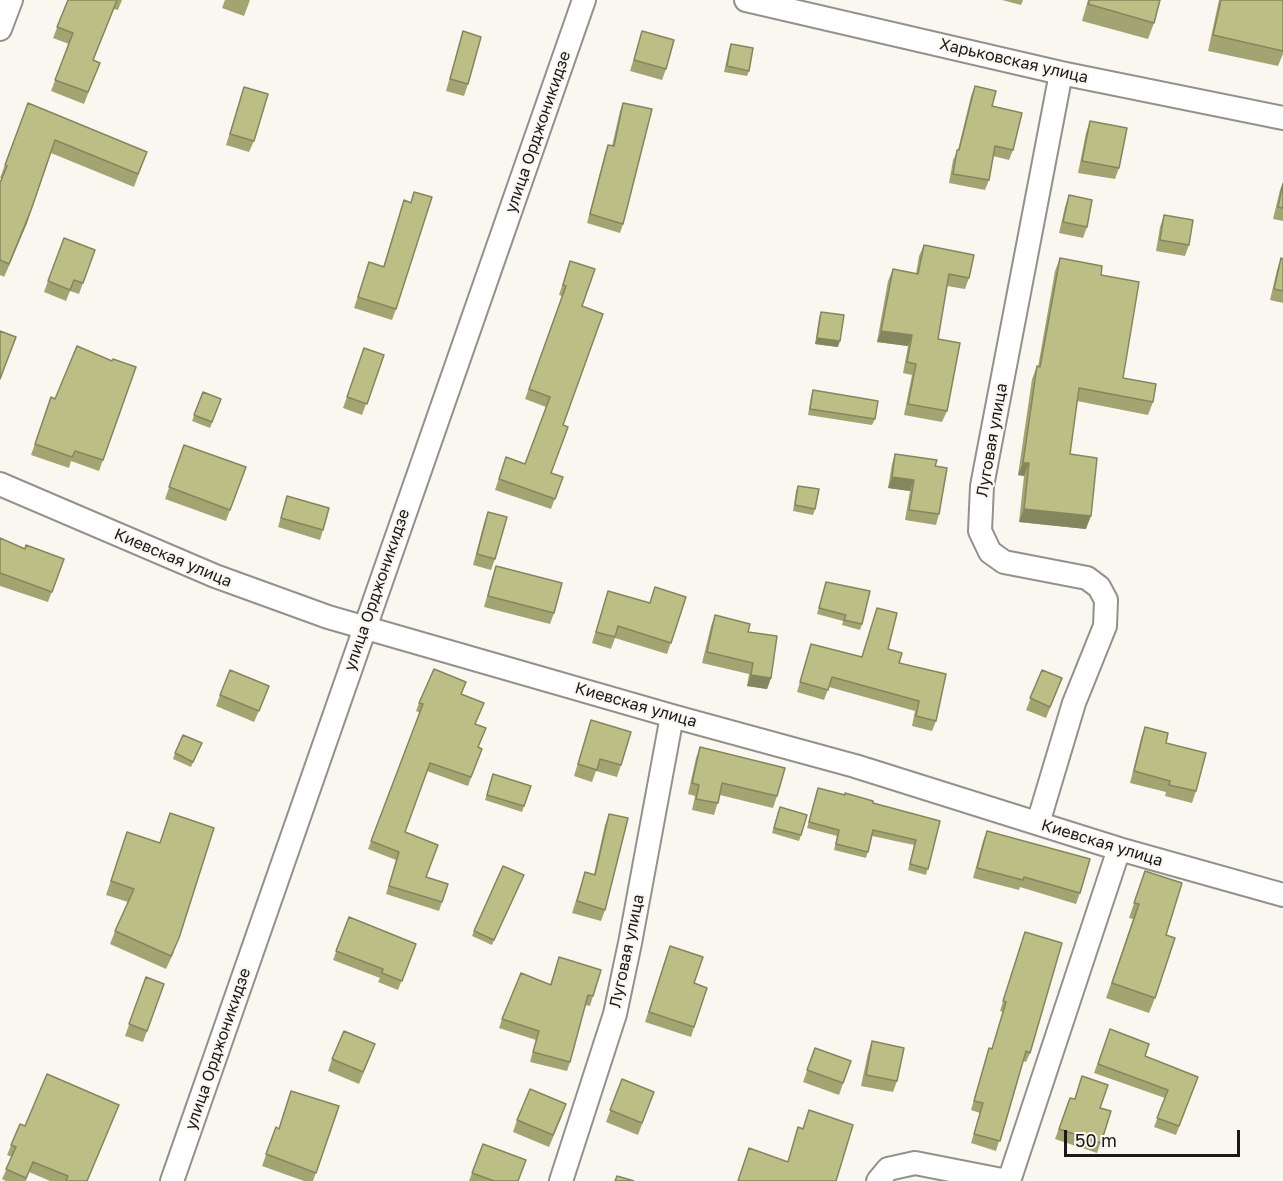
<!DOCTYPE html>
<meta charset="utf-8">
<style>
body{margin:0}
#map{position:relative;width:1283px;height:1181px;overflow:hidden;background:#faf7f1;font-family:"Golos Text",sans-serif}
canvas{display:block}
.scale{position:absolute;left:1064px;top:1130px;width:176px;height:27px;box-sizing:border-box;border:3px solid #1a1917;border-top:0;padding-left:8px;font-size:18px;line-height:21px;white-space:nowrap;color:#1a1917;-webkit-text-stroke:4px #faf7f1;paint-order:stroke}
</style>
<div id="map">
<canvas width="1283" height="1181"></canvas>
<div class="scale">50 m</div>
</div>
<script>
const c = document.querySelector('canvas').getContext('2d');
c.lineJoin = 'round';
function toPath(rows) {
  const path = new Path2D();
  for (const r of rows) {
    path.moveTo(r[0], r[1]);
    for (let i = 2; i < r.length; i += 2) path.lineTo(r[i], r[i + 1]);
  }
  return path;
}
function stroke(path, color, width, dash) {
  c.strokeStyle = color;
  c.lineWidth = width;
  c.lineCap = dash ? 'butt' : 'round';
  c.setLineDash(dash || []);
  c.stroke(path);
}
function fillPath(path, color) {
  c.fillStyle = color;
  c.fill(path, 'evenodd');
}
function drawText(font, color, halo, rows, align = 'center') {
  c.font = font + ' "Golos Text",sans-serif';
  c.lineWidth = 4.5;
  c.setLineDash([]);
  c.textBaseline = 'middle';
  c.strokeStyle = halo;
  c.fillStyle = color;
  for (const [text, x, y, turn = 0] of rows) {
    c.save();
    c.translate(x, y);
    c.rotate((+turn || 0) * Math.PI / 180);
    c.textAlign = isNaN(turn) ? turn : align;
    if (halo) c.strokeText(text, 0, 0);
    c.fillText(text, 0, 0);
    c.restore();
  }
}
const street = toPath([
 [746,0,1061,73,1283,118],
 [0,29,11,0],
 [0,484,215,576,328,617,672,716,855,766,1119,849,1283,895],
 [1038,823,1074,703,1105,626,1106,600,1099,587,1087,578,1004,562,990,552,980,531,982,486,1061,73],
 [172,1181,584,0],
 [561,1181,615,1014,630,943,672,716],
 [878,1181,888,1169,915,1163,1007,1181],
 [1009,1181,1119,849]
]);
stroke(street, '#93918b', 26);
stroke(street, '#fff', 22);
fillPath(toPath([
 [68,0,122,0,118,10,114,9,93,60,100,63,84,104,51,91,69,44,53,38],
 [225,0,250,0,244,16,222,8],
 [1002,0,1023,0,1021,5],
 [1088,0,1160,0,1154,23,1148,39,1082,21],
 [1219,0,1283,0,1283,54,1278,66,1208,51],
 [463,31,468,84,464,96,446,91],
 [642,31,666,69,662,80,630,71],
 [731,44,749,71,747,76,724,72,729,49],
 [975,86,992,106,1013,150,1009,160,993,156,989,180,985,190,949,183,953,160,958,150,971,96],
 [244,87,254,141,249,152,226,145],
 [28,103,147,152,134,187,51,153,27,223,4,277,0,275,0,183,2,179,0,178],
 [623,103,623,224,620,233,587,223,605,153,608,145,612,146,620,111],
 [1090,121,1119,168,1115,179,1078,173,1086,133],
 [1283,182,1283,221,1273,219,1280,190],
 [414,192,396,309,392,320,354,308,365,274,383,267,404,200,411,202],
 [1069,195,1087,227,1083,238,1059,233,1065,207],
 [1164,215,1189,245,1185,256,1156,251,1160,227],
 [924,245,969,278,965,289,947,286,938,339,947,411,942,422,904,415,912,375,903,373,908,346,877,342,888,281,893,269,916,274,919,256],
 [95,250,79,294,70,291,66,301,44,292,48,281],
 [1060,258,1101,275,1123,378,1153,402,1148,415,1077,401,1070,454,1086,529,1019,522,1024,476,1018,475,1032,379,1037,366,1038,367,1055,271],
 [1281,258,1283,259,1283,303,1270,300,1277,270],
 [570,261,582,306,563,425,551,473,563,477,551,509,495,490,506,457,525,464,546,407,525,399,562,296,559,295],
 [821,312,838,347,815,344,819,318],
 [364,348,384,355,362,415,343,408],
 [112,361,136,367,99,471,71,461,69,468,31,455,51,397,55,399],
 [813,390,875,419,872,425,808,415,811,396],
 [203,392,221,399,210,428,192,421],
 [184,445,246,467,226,521,165,499],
 [895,454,939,514,936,525,905,520,910,491,888,488,892,464],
 [798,486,815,509,813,515,793,511,796,491],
 [287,496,323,530,320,540,278,527],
 [488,512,495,559,491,570,473,565,484,523],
 [0,538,25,549,64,559,48,602,0,586],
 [496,566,554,613,550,624,484,607,492,578],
 [826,582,862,624,860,630,842,625,843,621,817,614],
 [608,591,649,603,686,597,667,654,615,638,611,649,592,643],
 [877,608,888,649,899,663,936,721,932,731,912,726,915,711,829,687,824,700,797,692,811,644,862,657],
 [715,615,748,632,771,678,767,689,747,686,749,674,702,663,711,626],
 [1042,670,1058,689,1046,718,1026,710],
 [461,694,475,724,478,747,482,749,468,786,427,771,405,832,426,877,448,884,439,911,386,894,396,860,368,849,420,713,416,711,419,703],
 [220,695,265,697,254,722,216,706],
 [591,720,621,765,617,777,596,771,592,782,574,776],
 [1145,727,1166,743,1196,791,1192,803,1165,796,1166,792,1130,783,1141,738],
 [202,743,191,767,173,759,175,753],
 [700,747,777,796,773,808,720,795,714,815,692,810,695,796,688,794,696,758],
 [493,774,531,786,522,812,485,800],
 [818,788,940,821,926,875,908,870,914,845,872,836,866,858,834,850,837,836,807,828],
 [778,812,801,835,799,841,772,833],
 [609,814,605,910,601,921,572,913,585,872,594,874,605,825],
 [987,831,1080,893,1076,904,1020,887,1019,890,973,878,983,841],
 [127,832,174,952,166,969,110,944,115,931,128,902,106,895],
 [1145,871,1155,998,1149,1013,1106,998,1133,919,1129,918],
 [521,880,492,945,472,936,474,931],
 [349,917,416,944,398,990,378,982,380,978,333,960],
 [1025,932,1030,1053,1026,1062,1023,1061,996,1151,971,1143,980,1113,971,1110,986,1058,989,1048,992,1049,1003,1012,1000,1011],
 [559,957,593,996,590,1006,585,1005,570,1062,567,1071,530,1062,536,1040,499,1028,502,1019,550,985],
 [666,957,694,983,707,988,691,1037,645,1022],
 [146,977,164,984,143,1042,125,1036],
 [1110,1029,1145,1056,1198,1077,1176,1135,1154,1127,1165,1098,1094,1073],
 [872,1041,897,1081,893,1092,861,1086,868,1053],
 [815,1048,851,1061,839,1095,803,1082],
 [371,1055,359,1084,328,1071,332,1059],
 [622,1079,654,1092,638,1135,606,1122],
 [291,1091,339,1106,313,1181,304,1181,262,1166,276,1127,279,1128],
 [1070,1098,1111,1111,1097,1153,1055,1139],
 [115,1115,87,1181,50,1181,29,1172,26,1181,6,1181,2,1179,12,1157,7,1155,20,1124,25,1126],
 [562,1116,549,1147,513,1132,517,1120],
 [483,1144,518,1181,469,1181]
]), '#a2a472');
fillPath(toPath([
 [31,210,27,223,4,277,9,264],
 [881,331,912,335,908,346,877,342],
 [817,338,840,341,838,347,815,344],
 [1023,463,1029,463,1024,476,1018,475],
 [892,477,914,480,910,491,888,488],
 [1024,509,1091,516,1086,529,1019,522],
 [751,675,771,678,767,689,747,686]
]), '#84865d');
const building = toPath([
 [68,0,117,0,93,60,100,63,88,92,55,80,73,33,57,27,68,0],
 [1090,0,1160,0,1154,23,1088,4,1090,0],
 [1221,0,1283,0,1283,51,1213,35,1221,0],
 [463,31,481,37,468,84,450,79,463,31],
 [642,31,674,40,666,69,634,60,642,31],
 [731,44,753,48,749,71,727,66,731,44],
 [975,86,996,91,992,106,1022,113,1013,150,995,146,989,180,953,174,957,150,959,150,975,86],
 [244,87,268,94,254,141,230,134,244,87],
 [28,103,147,152,138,174,55,140,31,210,9,264,0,260,0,183,7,166,5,165,28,103],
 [623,103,652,109,623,224,590,214,608,145,614,146,623,103],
 [1090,121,1127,128,1119,168,1082,161,1090,121],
 [1283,184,1283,208,1278,207,1283,184],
 [414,192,432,197,396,309,358,297,369,262,384,267,404,200,411,203,414,192],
 [1069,195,1092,200,1087,227,1063,222,1069,195],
 [1164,215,1193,220,1189,245,1160,240,1164,215],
 [64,238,95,250,83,283,74,280,70,290,48,281,64,238],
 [924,245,974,255,969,278,949,274,938,339,960,343,947,411,908,404,916,364,907,362,912,335,881,331,893,269,918,274,924,245],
 [1060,258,1102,266,1101,275,1139,282,1123,378,1156,384,1153,402,1079,388,1070,454,1097,458,1091,516,1024,509,1029,463,1023,463,1037,366,1040,367,1060,258],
 [1281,258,1283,259,1283,291,1274,289,1281,258],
 [570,261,595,269,582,306,603,314,563,425,568,427,551,473,563,477,555,499,499,479,506,457,525,464,550,397,529,389,566,286,563,285,570,261],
 [821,312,844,315,840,341,817,338,821,312],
 [0,331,16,337,0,379,0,331],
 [77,346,112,361,113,359,136,367,103,460,75,451,72,457,35,444,51,397,55,399,77,346],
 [364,348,384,355,367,404,347,397,364,348],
 [813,390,878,401,875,419,810,409,813,390],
 [203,392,221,399,212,422,194,415,203,392],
 [184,445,246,467,230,510,169,487,184,445],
 [895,454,937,460,935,466,947,468,939,514,909,510,914,480,892,477,895,454],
 [798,486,819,489,815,509,795,505,798,486],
 [287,496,329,508,323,530,281,518,287,496],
 [488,512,507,517,495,559,477,554,488,512],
 [0,538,25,549,26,545,64,559,52,592,0,573,0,538],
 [496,566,562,583,554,613,488,596,496,566],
 [826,582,870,591,862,624,844,620,846,615,819,608,826,582],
 [655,587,686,597,671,643,618,626,615,637,596,632,608,591,650,603,655,587],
 [877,608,897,613,888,649,902,653,899,663,946,674,936,721,916,716,919,701,832,677,828,690,800,682,811,644,862,657,877,608],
 [715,615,750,624,748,632,777,636,771,678,751,675,753,663,707,652,715,615],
 [434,669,466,682,461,694,484,703,475,724,486,728,478,747,482,749,471,777,430,763,405,832,438,845,426,877,448,884,442,902,389,886,399,852,371,841,423,704,419,703,434,669],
 [230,670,269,686,259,711,220,695,230,670],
 [1042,670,1062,678,1050,707,1030,698,1042,670],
 [591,720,631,732,621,765,600,759,597,770,578,764,591,720],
 [1145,727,1168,733,1166,743,1206,753,1196,791,1169,785,1170,781,1134,771,1145,727],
 [183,735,202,743,193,762,175,753,183,735],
 [700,747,785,768,777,796,722,783,718,803,696,799,699,785,692,783,700,747],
 [493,774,531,786,524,806,487,795,493,774],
 [818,788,845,795,845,793,873,801,873,803,940,821,928,869,910,864,916,840,873,830,868,852,836,844,839,830,809,822,818,788],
 [780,807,807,815,801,835,774,828,780,807],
 [170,813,214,828,179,938,171,956,115,931,134,889,111,881,127,832,160,843,170,813],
 [609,814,628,818,605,910,577,901,585,872,595,875,609,814],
 [987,831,1090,859,1080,893,1024,877,1023,880,977,868,987,831],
 [503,866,524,875,494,940,474,931,503,866],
 [1145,871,1182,883,1166,935,1175,938,1155,998,1112,983,1139,904,1134,903,1145,871],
 [349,917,416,944,402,981,382,973,383,969,336,951,349,917],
 [1025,932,1062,943,1030,1053,1026,1051,1000,1141,974,1134,983,1103,974,1101,989,1048,992,1049,1006,1002,1003,1001,1025,932],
 [670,946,703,957,694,983,707,988,694,1027,649,1012,670,946],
 [559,957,601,970,593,996,588,995,570,1062,533,1052,539,1031,502,1019,521,973,551,985,559,957],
 [146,977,164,984,147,1031,129,1024,146,977],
 [1110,1029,1149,1044,1145,1056,1198,1077,1179,1126,1157,1118,1168,1090,1098,1064,1110,1029],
 [344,1031,375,1044,363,1072,332,1059,344,1031],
 [872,1041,904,1048,897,1081,866,1075,872,1041],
 [815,1048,851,1061,843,1083,807,1070,815,1048],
 [47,1074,119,1105,87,1181,66,1181,68,1176,33,1162,26,1178,6,1169,16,1147,11,1145,20,1124,25,1126,47,1074],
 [1082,1076,1108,1085,1100,1108,1111,1111,1101,1143,1059,1129,1070,1098,1075,1099,1082,1076],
 [622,1079,654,1092,642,1123,610,1110,622,1079],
 [530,1089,566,1104,553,1135,517,1120,530,1089],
 [291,1091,339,1106,316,1173,266,1154,276,1127,279,1129,291,1091],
 [809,1110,853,1125,836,1181,738,1181,749,1148,788,1162,798,1127,803,1129,809,1110],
 [483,1144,526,1160,518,1181,494,1181,472,1173,483,1144],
 [617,1176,634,1181,615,1181,617,1176]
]);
fillPath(building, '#bcbf85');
stroke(building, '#84865d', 1.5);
drawText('16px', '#1a1917', '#faf7f1', [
 ["Харьковская улица",1014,61,13],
 ["улица Орджоникидзе",538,132,-71],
 ["Луговая улица",992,440,-80],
 ["Киевская улица",173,558,23],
 ["улица Орджоникидзе",377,590,-71],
 ["Киевская улица",636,705,16],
 ["Киевская улица",1102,843,17],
 ["Луговая улица",627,951,-78],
 ["улица Орджоникидзе",218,1049,-71]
]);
</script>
